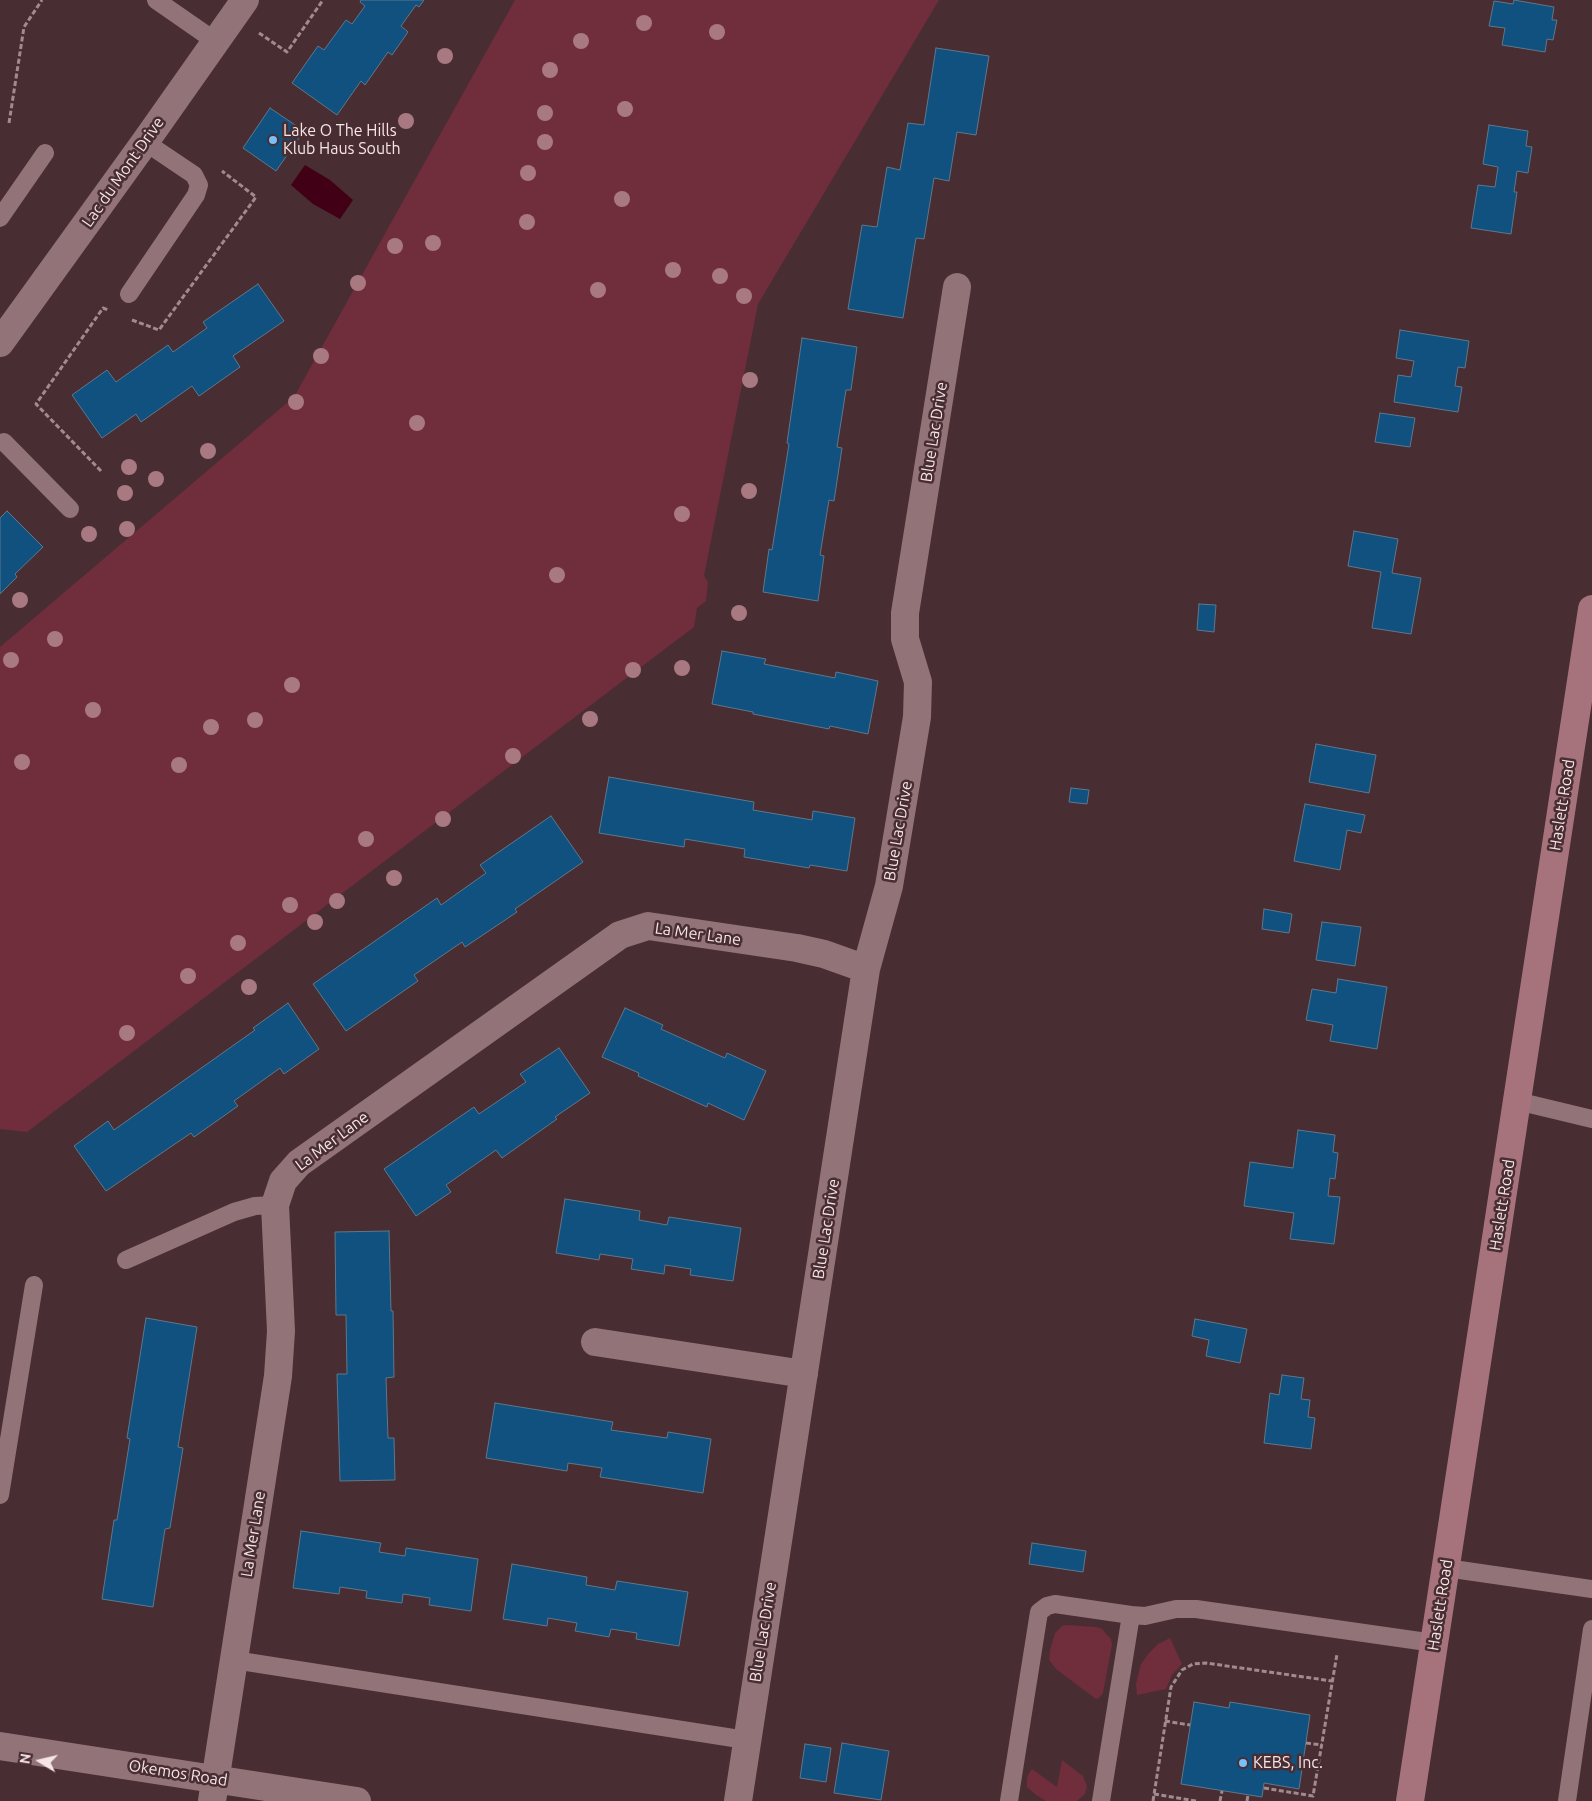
<!DOCTYPE html>
<style>
body{margin:0}
#map{position:relative;width:1592px;height:1801px;overflow:hidden;background:#482d32;font-family:Ubuntu,sans-serif}
canvas{display:block}
.north{position:absolute;left:15px;top:1736px;width:50px;height:50px;-webkit-text-stroke:4px #482d32;paint-order:stroke;rotate:279deg;font-size:14px;font-weight:700;line-height:20px;text-align:center;color:#f6e4e7}
.north::after{content:'';display:block;margin:auto;width:18px;height:22px;background:#f6e4e7;clip-path:polygon(50% 0,100% 100%,50% 72%,0 100%)}
</style>
<div id="map">
<canvas width="1592" height="1801"></canvas>
<div class="north">N</div>
</div>
<script>
const c = document.querySelector('canvas').getContext('2d');
c.lineJoin = 'round';
function fillPath(path, color) {
  c.fillStyle = color;
  c.fill(path, 'evenodd');
}
function toPath(rows) {
  const path = new Path2D();
  for (const r of rows) {
    path.moveTo(r[0], r[1]);
    for (let i = 2; i < r.length; i += 2) path.lineTo(r[i], r[i + 1]);
  }
  return path;
}
function stroke(path, color, width, dash) {
  c.strokeStyle = color;
  c.lineWidth = width;
  c.lineCap = dash ? 'butt' : 'round';
  c.setLineDash(dash || []);
  c.stroke(path);
}
function drawText(font, color, halo, rows, align = 'center') {
  c.font = font + ' Ubuntu,sans-serif';
  c.lineWidth = 5;
  c.setLineDash([]);
  c.textBaseline = 'middle';
  c.strokeStyle = halo;
  c.fillStyle = color;
  for (const [text, x, y, turn = 0] of rows) {
    c.save();
    c.translate(x, y);
    c.rotate((+turn || 0) * Math.PI / 180);
    c.textAlign = isNaN(turn) ? turn : align;
    if (halo) c.strokeText(text, 0, 0);
    c.fillText(text, 0, 0);
    c.restore();
  }
}
fillPath(toPath([
 [515,0,939,0,758,304,704,576,708,582,706,601,697,608,694,627,27,1132,0,1129,0,647,294,397],
 [1066,1625,1096,1627,1102,1629,1111,1639,1112,1645,1103,1693,1099,1698,1096,1699,1056,1669,1049,1660,1050,1650,1055,1633,1062,1626],
 [1170,1638,1182,1664,1172,1675,1166,1689,1137,1695,1136,1684,1141,1664,1149,1653,1158,1644],
 [1062,1760,1083,1776,1087,1786,1085,1794,1077,1801,1046,1801,1036,1795,1027,1787,1027,1778,1029,1773,1032,1769,1057,1787]
]), '#702d3c');
fillPath(toPath([
 [305,165,330,180,353,200,340,219,313,204,291,185]
]), '#410016');
const building = toPath([
 [361,0,424,0,419,7,416,5,401,26,408,32,392,55,388,52,365,85,361,81,337,115,292,83,318,46,324,50,346,20,352,24,365,6,360,2,361,0],
 [1514,0,1554,7,1552,20,1557,20,1553,40,1547,39,1545,52,1502,45,1505,28,1489,26,1494,1,1513,4,1514,0],
 [936,48,989,56,976,135,957,132,949,181,934,178,924,239,916,238,903,318,848,309,862,225,877,227,887,167,900,170,908,123,924,125,936,48],
 [270,108,304,131,276,171,243,148,270,108],
 [1489,125,1528,131,1526,146,1532,147,1528,173,1517,171,1514,192,1517,192,1511,234,1471,228,1478,185,1495,187,1498,167,1483,164,1489,125],
 [258,284,284,321,233,356,240,367,199,396,192,386,141,422,136,414,102,438,72,395,107,370,116,382,168,345,173,352,207,328,203,322,258,284],
 [1400,330,1469,341,1465,368,1458,367,1455,386,1462,387,1458,412,1394,402,1398,375,1411,377,1414,361,1396,358,1400,330],
 [802,338,857,347,851,390,846,390,837,447,842,448,834,501,829,500,820,555,824,556,818,601,763,592,769,549,772,550,789,444,787,443,802,338],
 [1380,413,1415,418,1410,447,1375,442,1380,413],
 [7,511,43,547,15,574,17,577,0,594,0,518,7,511],
 [1354,531,1398,539,1392,573,1421,578,1411,634,1372,628,1381,572,1348,566,1354,531],
 [1199,604,1216,605,1214,632,1197,630,1199,604],
 [722,651,766,659,764,664,835,678,836,672,878,681,868,734,830,726,829,729,753,714,753,712,712,704,722,651],
 [1316,744,1376,755,1369,793,1309,782,1316,744],
 [609,777,754,802,753,810,812,820,813,811,855,818,847,871,810,865,809,868,744,857,745,849,685,839,684,847,599,833,609,777],
 [1071,788,1089,790,1087,804,1069,802,1071,788],
 [1305,804,1365,815,1361,833,1347,830,1340,870,1294,861,1305,804],
 [551,816,583,862,515,909,517,912,465,947,462,942,414,975,418,981,346,1031,313,984,437,898,441,905,486,873,480,865,551,816],
 [1264,909,1292,914,1289,933,1262,929,1264,909],
 [1322,922,1361,927,1355,966,1316,960,1322,922],
 [1338,979,1387,987,1377,1049,1330,1041,1333,1025,1306,1020,1312,989,1336,993,1338,979],
 [288,1003,319,1049,284,1074,280,1068,234,1101,238,1106,194,1137,191,1133,106,1191,74,1146,108,1121,114,1130,255,1030,253,1028,288,1003],
 [625,1008,663,1025,661,1029,725,1058,727,1053,766,1071,744,1120,708,1103,707,1107,638,1076,639,1073,602,1057,625,1008],
 [559,1048,590,1093,555,1117,557,1119,502,1158,496,1150,446,1185,451,1192,416,1216,384,1169,474,1107,479,1114,526,1082,520,1074,559,1048],
 [1298,1130,1335,1135,1333,1152,1338,1153,1335,1179,1330,1178,1328,1196,1340,1197,1334,1244,1290,1239,1294,1213,1244,1206,1250,1162,1293,1168,1298,1130],
 [565,1199,640,1211,639,1220,667,1225,669,1217,741,1228,733,1281,690,1275,691,1269,665,1265,664,1274,631,1269,633,1259,600,1254,599,1260,556,1253,565,1199],
 [389,1231,391,1311,393,1311,394,1377,386,1378,388,1438,394,1438,395,1480,340,1481,337,1374,347,1374,346,1315,336,1315,335,1232,389,1231],
 [146,1318,197,1327,178,1447,183,1448,170,1528,165,1529,153,1607,102,1599,114,1520,117,1520,130,1439,127,1438,146,1318],
 [1195,1319,1247,1329,1240,1363,1206,1356,1209,1340,1192,1336,1195,1319],
 [1282,1375,1304,1378,1301,1399,1310,1400,1308,1417,1315,1418,1311,1449,1264,1443,1270,1393,1279,1395,1282,1375],
 [495,1403,613,1422,611,1430,667,1438,668,1432,711,1439,703,1493,600,1477,602,1468,568,1463,567,1471,486,1458,495,1403],
 [301,1531,381,1543,379,1552,405,1556,406,1548,478,1559,471,1611,429,1605,430,1598,403,1594,402,1603,366,1598,367,1591,340,1587,339,1594,293,1588,301,1531],
 [1032,1543,1086,1551,1083,1572,1029,1564,1032,1543],
 [512,1564,587,1577,586,1585,615,1590,617,1581,688,1592,679,1646,636,1639,637,1633,611,1629,609,1637,575,1631,577,1623,548,1618,547,1626,503,1619,512,1564],
 [1194,1702,1229,1708,1230,1702,1310,1715,1299,1789,1264,1783,1262,1797,1181,1784,1194,1702],
 [842,1743,889,1751,881,1800,834,1793,842,1743],
 [805,1744,831,1748,826,1782,800,1778,805,1744]
]);
fillPath(building, '#10517f');
stroke(building, '#61778a', 1);
stroke(toPath([
 [259,33,287,52,323,0],
 [9,123,24,27,42,0],
 [132,320,159,330,256,197,222,171],
 [101,471,36,404,103,308,108,310],
 [1165,1721,1190,1725],
 [1306,1743,1322,1745],
 [1264,1788,1313,1796,1337,1654],
 [1154,1794,1196,1801],
 [1153,1801,1171,1687,1182,1670,1193,1664,1206,1663,1332,1681],
 [1220,1801,1222,1791],
 [1247,1801,1248,1795]
]), '#a28b8f', 3, [5, 2.5]);
stroke(toPath([
 [156,0,215,41],
 [0,218,45,153],
 [129,294,196,195,199,185,194,175,145,142],
 [4,442,70,509],
 [1517,1101,1592,1119],
 [126,1260,234,1212,255,1206,275,1205],
 [0,1495,34,1285],
 [1446,1568,1592,1589],
 [1131,1615,1145,1616,1176,1609,1196,1609,1434,1643],
 [234,1660,746,1740],
 [1009,1801,1039,1612,1047,1606,1055,1604,1131,1615,1101,1801],
 [1567,1801,1592,1629]
]), '#927378', 18);
stroke(toPath([
 [0,343,145,142,245,0],
 [595,1342,804,1374],
 [212,1801,278,1376,281,1331,275,1205,283,1181,299,1163,620,935,648,926,797,948,824,954,866,969],
 [738,1801,866,969,889,886,917,717,918,682,905,639,905,613,957,287]
]), '#927378', 28);
stroke(toPath([
 [0,1746,357,1801]
]), '#927378', 28);
stroke(toPath([
 [1410,1801,1592,609]
]), '#a6737c', 28);
c.fillStyle = '#a97981';
for (const [x, y] of [
 [644,23],
 [717,32],
 [581,41],
 [445,56],
 [550,70],
 [625,109],
 [545,113],
 [406,121],
 [545,142],
 [528,173],
 [622,199],
 [527,222],
 [433,243],
 [395,246],
 [673,270],
 [720,276],
 [358,283],
 [598,290],
 [744,296],
 [321,356],
 [750,380],
 [296,402],
 [417,423],
 [208,451],
 [129,467],
 [156,479],
 [749,491],
 [125,493],
 [682,514],
 [127,529],
 [89,534],
 [557,575],
 [20,600],
 [739,613],
 [55,639],
 [11,660],
 [682,668],
 [633,670],
 [292,685],
 [93,710],
 [590,719],
 [255,720],
 [211,727],
 [513,756],
 [22,762],
 [179,765],
 [443,819],
 [366,839],
 [394,878],
 [337,901],
 [290,905],
 [315,922],
 [238,943],
 [188,976],
 [249,987],
 [127,1033]
]) {
  c.beginPath();
  c.arc(x, y, 8, 0, 2 * Math.PI);
  c.fill();
}
for (const [x, y, r, color] of [
 [273,140,5,"#7bbef8"],
 [1243,1763,5,"#7bbef8"]
]) {
  const dot = new Path2D();
  dot.arc(x, y, r, 0, 2 * Math.PI);
  c.fillStyle = color;
  c.fill(dot);
  stroke(dot, '#482d32', 2);
}
drawText('16px', '#f6e4e7', '#482d32', [
 ["Lake O The Hills",283,131],
 ["Klub Haus South",283,149],
 ["KEBS, Inc.",1253,1763]
], 'left');
drawText('16px', '#f6e4e7', '#482d32', [
 ["Lac du Mont Drive",123,172,-55],
 ["Blue Lac Drive",934,432,-81],
 ["Haslett Road",1562,805,-81],
 ["Blue Lac Drive",898,831,-80],
 ["La Mer Lane",698,934,8],
 ["La Mer Lane",332,1141,-37],
 ["Haslett Road",1502,1205,-81],
 ["Blue Lac Drive",826,1229,-81],
 ["La Mer Lane",253,1534,-81],
 ["Haslett Road",1440,1605,-81],
 ["Blue Lac Drive",763,1632,-81],
 ["Okemos Road",178,1773,9]
]);
</script>
